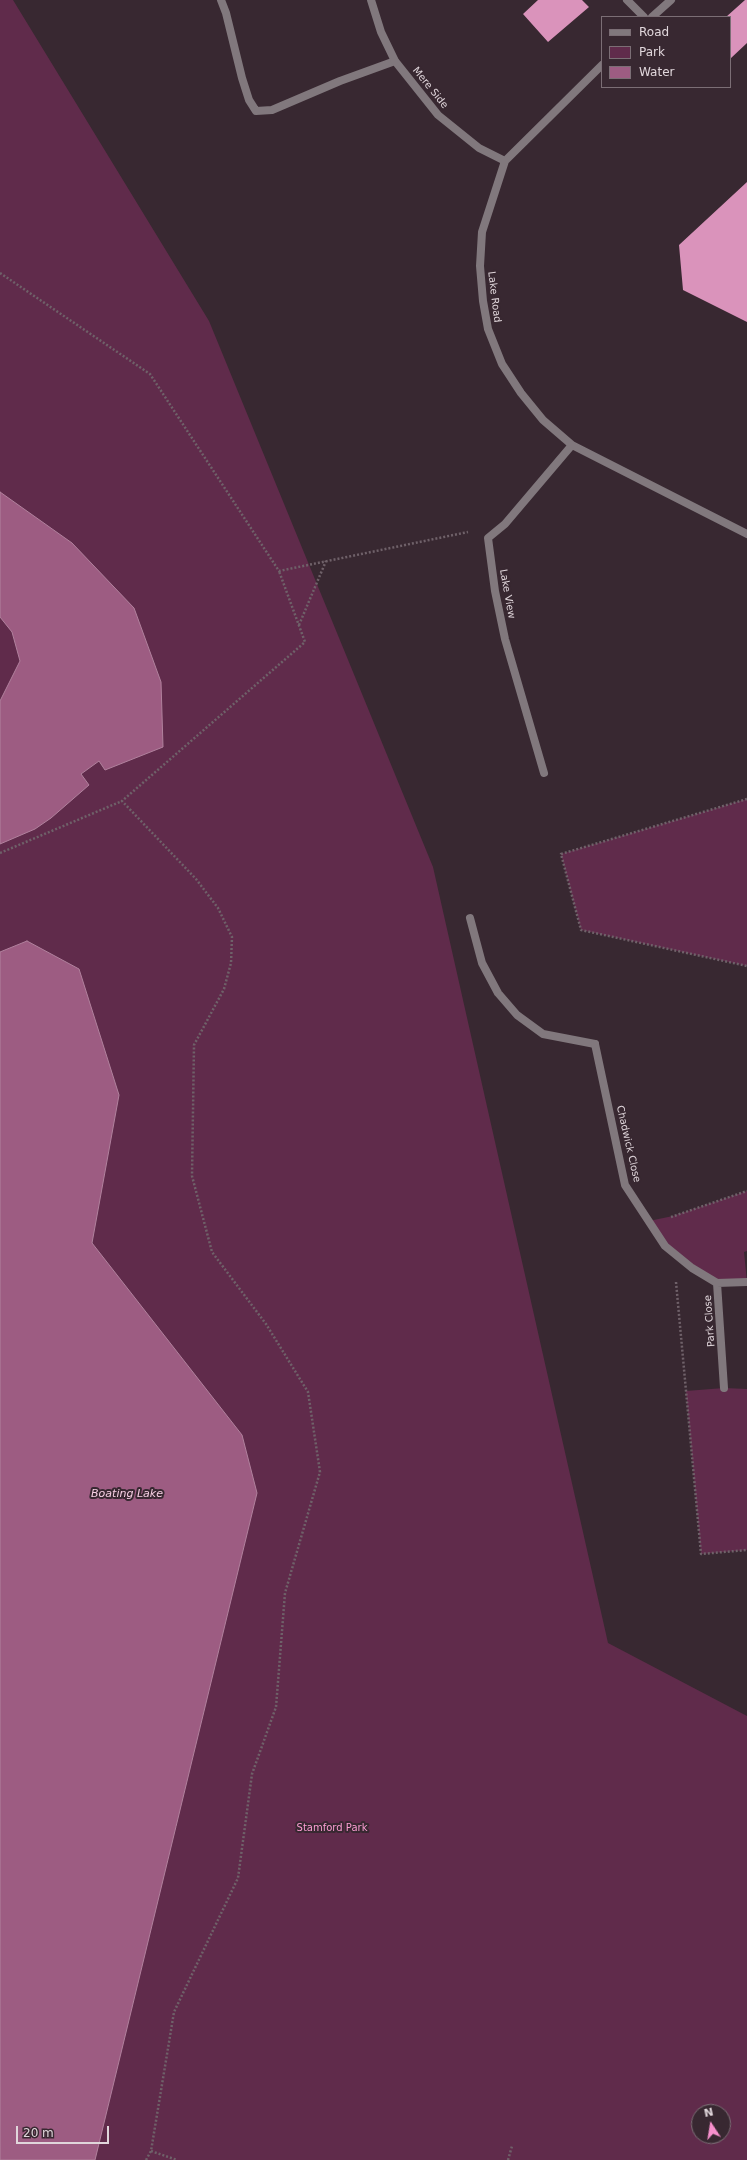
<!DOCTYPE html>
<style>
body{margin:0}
#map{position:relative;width:747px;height:2160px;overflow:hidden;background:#382831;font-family:"DejaVu Sans",sans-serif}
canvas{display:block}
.legend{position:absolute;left:601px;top:16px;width:130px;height:72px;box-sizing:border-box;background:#382831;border:1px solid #7b6e75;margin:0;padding:5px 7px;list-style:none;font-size:12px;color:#e0d6db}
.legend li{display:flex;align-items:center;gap:8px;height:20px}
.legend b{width:20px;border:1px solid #7b6e75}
.north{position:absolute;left:691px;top:2104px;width:40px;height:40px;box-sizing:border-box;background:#382831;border:1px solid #7b6e75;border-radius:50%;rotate:348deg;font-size:11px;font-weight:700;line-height:16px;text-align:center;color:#e0d6db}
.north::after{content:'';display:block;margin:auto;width:14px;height:18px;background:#f890cd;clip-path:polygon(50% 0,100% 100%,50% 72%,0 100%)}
.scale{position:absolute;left:16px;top:2126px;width:93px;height:18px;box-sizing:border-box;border:2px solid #e0d6db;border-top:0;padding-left:5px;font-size:12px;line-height:14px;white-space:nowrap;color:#e0d6db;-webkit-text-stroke:3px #382831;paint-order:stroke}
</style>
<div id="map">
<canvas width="747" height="2160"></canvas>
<ul class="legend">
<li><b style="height:5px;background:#81787d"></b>Road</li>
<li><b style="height:11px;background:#602b4b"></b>Park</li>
<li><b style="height:11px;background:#9d5c82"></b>Water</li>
</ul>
<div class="north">N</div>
<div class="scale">20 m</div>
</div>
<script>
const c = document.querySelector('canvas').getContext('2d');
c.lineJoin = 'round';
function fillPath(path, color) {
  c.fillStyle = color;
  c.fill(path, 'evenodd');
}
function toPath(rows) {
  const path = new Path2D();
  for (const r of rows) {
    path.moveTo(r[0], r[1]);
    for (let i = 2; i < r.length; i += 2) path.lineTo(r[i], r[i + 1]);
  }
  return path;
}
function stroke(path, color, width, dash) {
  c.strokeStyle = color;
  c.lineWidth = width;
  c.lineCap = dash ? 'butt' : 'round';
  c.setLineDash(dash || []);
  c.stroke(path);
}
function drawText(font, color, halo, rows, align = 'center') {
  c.font = font + ' "DejaVu Sans",sans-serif';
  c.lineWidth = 4;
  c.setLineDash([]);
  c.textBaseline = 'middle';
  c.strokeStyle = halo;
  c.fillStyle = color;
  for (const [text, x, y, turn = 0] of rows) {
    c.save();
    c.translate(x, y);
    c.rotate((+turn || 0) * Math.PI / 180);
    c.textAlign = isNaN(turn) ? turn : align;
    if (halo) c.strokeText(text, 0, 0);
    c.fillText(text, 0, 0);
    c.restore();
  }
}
fillPath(toPath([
 [0,0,13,0,209,321,433,867,608,1643,747,1716,747,2160,0,2160],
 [699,2112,723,2112,723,2136,699,2136],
 [747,799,747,966,581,930,561,854],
 [747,1191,747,1251,744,1252,747,1282,717,1283,665,1246,649,1221,673,1216],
 [724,1388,747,1389,747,1550,701,1554,686,1391]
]), '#602b4b');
const water = toPath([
 [0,492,72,543,134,608,161,682,163,747,105,770,99,761,81,774,89,785,51,818,35,829,0,844,0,701,20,661,12,632,0,617,0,492],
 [27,941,79,969,119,1095,92,1243,242,1435,257,1493,95,2160,0,2160,0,952,27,941]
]);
fillPath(water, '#9d5c82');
stroke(water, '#b1819d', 1);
fillPath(toPath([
 [538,0,582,0,589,7,548,42,523,14],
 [745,0,747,0,747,43,730,59,730,17,726,17],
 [747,182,747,322,683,290,679,245]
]), '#da93bb');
stroke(toPath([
 [0,273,150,374,279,571,468,532],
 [299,625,326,561],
 [747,799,561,854,581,930,747,966],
 [0,853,122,801],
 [671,1217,747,1191],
 [676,1282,701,1554,747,1550],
 [151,2151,177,2160],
 [146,2160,151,2151,174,2012,238,1878,252,1774,276,1707,285,1593,320,1472,308,1392,266,1324,212,1252,192,1176,194,1045,224,989,231,963,232,937,218,908,196,879,122,801,305,642,279,571],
 [508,2160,512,2146]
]), '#6f6169', 2.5, [2, 2]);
stroke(toPath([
 [221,0,226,13,242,78,249,100,256,111,272,110,340,81,395,61],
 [627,0,644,17],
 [470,918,482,963,498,993,517,1015,543,1034,595,1044]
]), '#81787d', 8);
stroke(toPath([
 [371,0,381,32,395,61,438,115,479,148,505,161],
 [652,17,671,0],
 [602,65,505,161,482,232,480,266,483,301,488,329,502,364,521,393,543,420,572,445,747,534],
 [544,773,505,639,495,591,488,538,505,524,572,445],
 [595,1044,625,1185,665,1246,692,1268,717,1283],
 [724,1388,717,1283,747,1282]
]), '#81787d', 8);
drawText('10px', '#e0d6db', '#382831', [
 ["Mere Side",430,88,51],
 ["Lake Road",494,297,83],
 ["Lake View",507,594,80],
 ["Chadwick Close",628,1144,77],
 ["Park Close",710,1321,-94]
]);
drawText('10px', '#fb9dd3', '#382831', [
 ["Stamford Park",332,1828]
]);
drawText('italic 11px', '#f7cfe4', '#382831', [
 ["Boating Lake",127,1494]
]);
</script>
